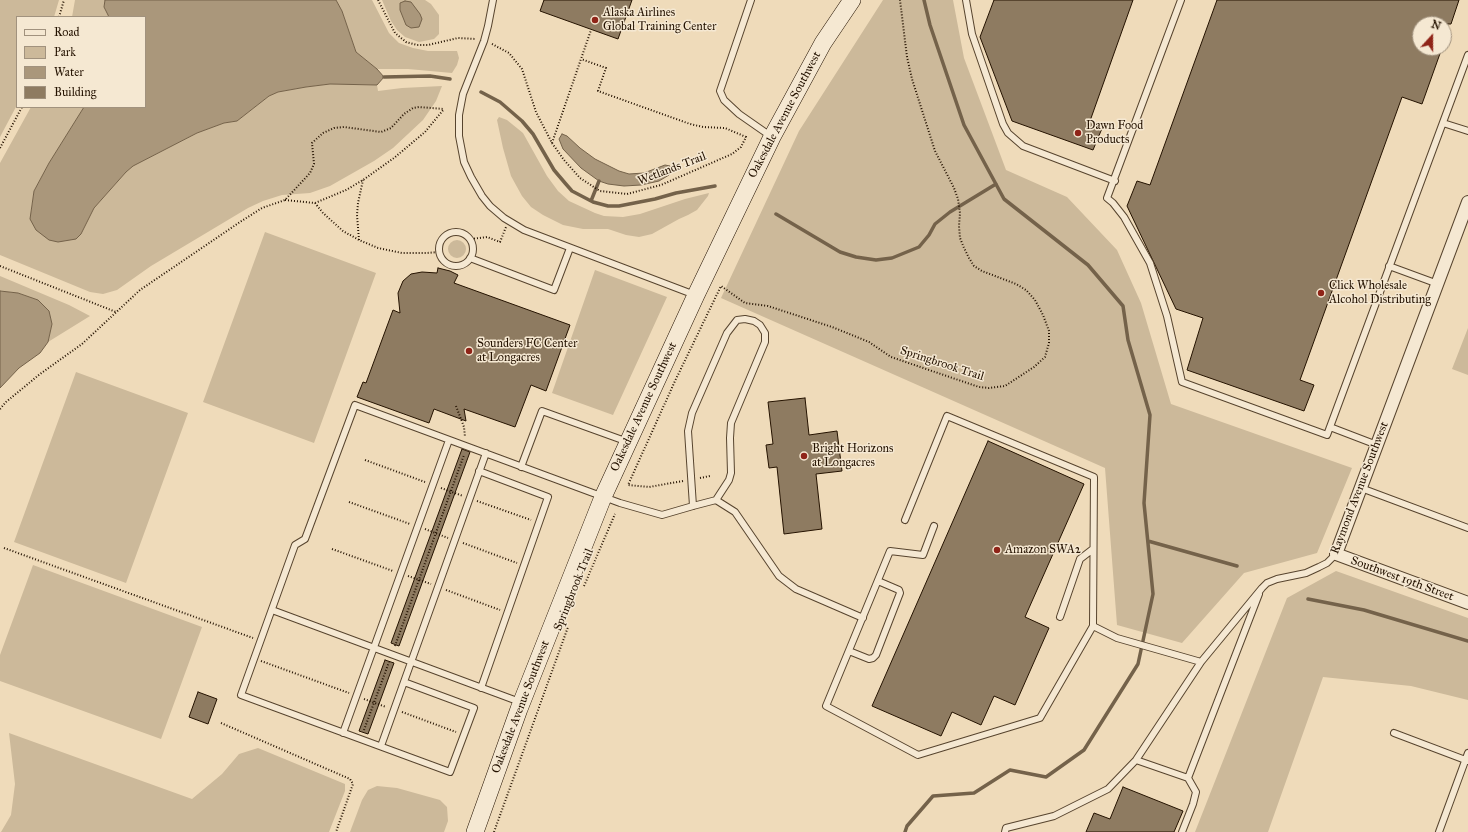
<!DOCTYPE html>
<style>
body{margin:0}
#map{position:relative;width:1468px;height:832px;overflow:hidden;background:#efdbba;font-family:"IM FELL Great Primer",serif}
canvas{display:block}
.legend{position:absolute;left:16px;top:16px;width:130px;height:92px;box-sizing:border-box;background:#f5e8d2;border:1px solid #a1927e;margin:0;padding:5px 7px;list-style:none;font-size:12px;color:#241200}
.legend li{display:flex;align-items:center;gap:8px;height:20px}
.legend b{width:20px;border:1px solid #a1927e}
.north{position:absolute;left:1412px;top:16px;width:40px;height:40px;box-sizing:border-box;background:#f5e8d2;border:1px solid #a1927e;border-radius:50%;rotate:21deg;font-size:11px;font-weight:700;line-height:16px;text-align:center;color:#241200}
.north::after{content:'';display:block;margin:auto;width:14px;height:18px;background:#8f2418;clip-path:polygon(50% 0,100% 100%,50% 72%,0 100%)}
</style>
<div id="map">
<canvas width="1468" height="832"></canvas>
<ul class="legend">
<li><b style="height:5px;background:#f5e8d2"></b>Road</li>
<li><b style="height:11px;background:#ccb99a"></b>Park</li>
<li><b style="height:11px;background:#aa977b"></b>Water</li>
<li><b style="height:11px;background:#8e7b61"></b>Building</li>
</ul>
<div class="north">N</div>
</div>
<script>
const c = document.querySelector('canvas').getContext('2d');
c.lineJoin = 'round';
function fillPath(path, color) {
  c.fillStyle = color;
  c.fill(path, 'evenodd');
}
function toPath(rows) {
  const path = new Path2D();
  for (const r of rows) {
    if (r.length === 3) {
      path.moveTo(r[0] + r[2], r[1]);
      path.arc(r[0], r[1], r[2], 0, 2 * Math.PI);
      continue;
    }
    path.moveTo(r[0], r[1]);
    for (let i = 2; i < r.length; i += 2) path.lineTo(r[i], r[i + 1]);
  }
  return path;
}
function stroke(path, color, width, dash) {
  c.strokeStyle = color;
  c.lineWidth = width;
  c.lineCap = dash ? 'butt' : 'round';
  c.setLineDash(dash || []);
  c.stroke(path);
}
function drawText(font, color, halo, rows, align = 'center') {
  c.font = font + ' "IM FELL Great Primer",serif';
  c.lineWidth = 3;
  c.setLineDash([]);
  c.textBaseline = 'middle';
  c.strokeStyle = halo;
  c.fillStyle = color;
  for (const [text, x, y, turn = 0] of rows) {
    c.save();
    c.translate(x, y);
    c.rotate((+turn || 0) * Math.PI / 180);
    c.textAlign = isNaN(turn) ? turn : align;
    if (halo) c.strokeText(text, 0, 0);
    c.fillText(text, 0, 0);
    c.restore();
  }
}
fillPath(toPath([
 [0,0,59,0,54,17,17,17,17,105,0,137],
 [75,0,105,0,104,7,109,17,72,17],
 [336,0,372,0,389,33,399,43,413,48,428,51,457,51,459,58,457,65,452,73,408,69,377,69,356,52,342,11],
 [382,0,425,0,431,4,439,15,439,34,434,39,419,42,405,37,397,30,391,21],
 [883,0,953,0,964,58,1006,170,1067,197,1117,250,1141,303,1171,404,1352,468,1317,553,1244,573,1182,643,1117,625,1105,468,721,298,799,131],
 [330,84,377,85,378,91,402,88,442,86,436,101,423,120,393,148,374,161,330,186,310,193,282,195,263,201,248,208,151,266,117,290,103,294,90,292,0,255,0,163,31,107,84,107,49,163,34,191,31,211,76,239,81,234,94,208,126,172,133,166,197,133,224,123,237,121,269,96,278,92,306,87],
 [499,117,507,120,523,133,547,176,558,191,569,201,595,213,604,216,623,217,640,214,685,199,709,193,708,196,697,210,688,215,679,219,652,234,639,237,626,235,608,229,583,229,563,225,543,215,531,207,522,196,511,176,503,148,497,120],
 [265,232,376,273,314,443,203,402],
 [457,249,9],
 [595,270,667,297,613,415,552,393],
 [0,276,69,305,90,316,48,342,52,324,48,311,38,300,18,293,0,291],
 [1468,328,1468,375,1452,369],
 [76,372,188,413,126,583,14,542],
 [33,565,202,627,161,739,0,681,0,655],
 [1336,571,1468,618,1468,700,1411,686,1323,677,1268,832,1195,832,1287,598],
 [9,733,192,799,222,774,239,754,258,748,345,784,345,791,329,832,1,832,11,815,15,784],
 [377,786,397,788,440,800,447,807,448,821,444,832,350,832,362,800,368,790]
]), '#ccb99a');
const water = toPath([
 [105,0,336,0,342,11,356,52,377,69,384,77,377,85,330,84,306,87,278,92,269,96,237,121,224,123,197,133,133,166,126,172,94,208,81,234,76,239,58,242,49,240,36,230,30,219,34,191,49,163,84,107,145,107,145,17,109,17,104,7,105,0],
 [405,1,411,2,420,14,422,19,419,27,411,28,406,25,400,10,400,3,405,1],
 [562,134,567,136,580,148,595,159,619,171,629,174,644,173,665,165,670,166,672,171,669,175,659,181,641,185,624,186,608,184,599,181,581,168,563,149,559,139,562,134],
 [0,291,18,293,38,300,49,311,52,324,48,342,40,353,19,368,0,388,0,291]
]);
fillPath(water, '#aa977b');
stroke(water, '#74624a', 1);
stroke(toPath([
 [384,77,430,76,450,79],
 [481,92,500,102,522,121,533,134,554,170,565,183,572,191,593,202,608,206,619,206,655,199,676,193,715,186],
 [591,201,599,181],
 [776,214,840,252,856,257,876,260,892,258,919,247,929,235,935,224,950,212,996,184],
 [1148,541,1237,566],
 [1308,599,1364,610,1468,641],
 [905,832,907,826,933,796,974,793,1010,770,1046,777,1084,750,1138,664,1153,594,1144,503,1150,415,1128,340,1123,306,1088,265,1004,199,964,125,930,25,924,0]
]), '#74624a', 3.5);
const building = toPath([
 [544,0,632,0,618,39,540,11,544,0],
 [994,0,1133,0,1090,121,1103,126,1093,150,1012,121,980,37,994,0],
 [1217,0,1459,0,1451,24,1420,24,1420,48,1442,48,1422,104,1402,97,1300,380,1314,385,1304,411,1187,370,1203,318,1176,309,1127,206,1137,181,1150,185,1217,0],
 [438,268,450,271,458,275,454,283,570,325,546,391,531,385,515,427,464,409,466,421,434,409,429,423,357,397,363,382,366,383,393,310,400,313,398,293,403,281,411,274,422,272,437,273,438,268],
 [805,398,809,435,837,431,842,471,816,474,822,529,784,534,777,467,769,468,766,445,773,444,768,402,805,398],
 [988,441,1084,484,1025,617,1049,628,1015,705,994,696,981,725,952,712,941,736,872,706,988,441],
 [462,449,470,452,399,646,391,643,462,449],
 [385,660,394,663,368,734,359,731,385,660],
 [198,692,217,699,208,724,189,717,198,692],
 [1123,787,1183,811,1174,832,1086,832,1094,813,1110,819,1123,787]
]);
fillPath(building, '#8e7b61');
stroke(building, '#241200', 1);
const lane = toPath([
 [493,0,488,26,484,41,463,94,459,115,459,136,464,162,471,177,482,196,490,206,504,218,524,230,695,295],
 [751,0,720,91,724,100,739,114,772,137],
 [966,0,972,34,1003,124,1008,133,1023,146,1115,181],
 [1181,0,1107,198,1113,203,1124,217,1150,263,1167,316,1182,382,1327,435,1468,55],
 [1443,123,1468,131],
 [456,249,17],
 [470,258,554,290,570,248],
 [1389,266,1438,284],
 [1330,427,1377,445],
 [521,467,542,411,628,442],
 [479,471,548,497,481,688],
 [1361,488,1468,528],
 [716,500,735,512,779,576,796,589,863,618],
 [905,520,947,416,1094,477,1093,626,1040,718,918,755,826,706,890,551,923,555,934,526],
 [272,610,520,702],
 [1060,617,1080,559,1093,549],
 [1093,626,1117,638,1201,662],
 [849,651,869,659,873,658,876,655,900,593,899,590,878,581],
 [404,682,474,708,450,772,241,695,295,545,305,539,355,405,620,503,662,515,693,506,716,500,729,480,731,473,730,438,731,423,765,342,765,333,760,325,754,321,745,319,737,320,727,333,692,413,688,431,693,506],
 [343,733,449,440],
 [1394,733,1468,761],
 [381,746,486,453],
 [1136,760,1188,778,1259,594],
 [1005,832,1006,828,1054,816,1108,789,1136,760,1201,662,1262,588,1267,583,1277,579,1306,573,1319,567,1327,563,1336,554],
 [1182,832,1193,804,1196,792,1188,778],
 [1439,832,1468,753]
]);
const street = toPath([
 [1468,202,1336,554,1468,603]
]);
const secondary = toPath([
 [475,832,519,709,603,497,696,295,772,137,823,43,852,0]
]);
stroke(lane, '#57442e', 8);
stroke(street, '#57442e', 14);
stroke(secondary, '#241200', 18);
stroke(toPath([
 [378,0,395,33,406,42,417,45,428,45,458,38,476,39],
 [59,17,64,0],
 [492,44,509,53,522,69,536,112,552,143,564,160,580,178,600,191,627,194,661,185,732,154,741,147,746,137,725,128,703,127,690,124,598,91,606,68,581,59],
 [552,143,591,30],
 [0,148,22,107],
 [285,200,315,203,323,213,343,231,359,240,378,248,402,253,427,253,439,252],
 [315,203,346,190,363,180,394,158,425,132,444,109],
 [471,239,487,237,500,242,506,227],
 [359,240,357,215,358,203,363,180],
 [0,266,116,312],
 [456,406,464,427,465,437],
 [0,409,6,402,40,374,82,344,140,290,240,222,262,208,285,200,310,173,314,164,312,143,323,133,334,128,344,127,381,132,391,128,404,114,413,108,419,107,444,109],
 [365,460,425,482],
 [700,478,710,476],
 [683,481,649,487,628,485,675,381,721,286,745,303,768,306,832,327,869,342,891,357,979,387,989,388,1005,386,1034,367,1045,357,1049,343,1049,331,1043,315,1035,300,1026,290,1016,284,982,271,974,266,969,258,964,248,960,238,959,226,960,213,958,199,954,188,935,151,912,79,907,57,900,0],
 [441,488,463,496],
 [477,501,531,520],
 [349,502,410,524],
 [425,529,448,538],
 [463,543,517,563],
 [4,548,253,638],
 [332,549,393,571],
 [408,576,431,584],
 [584,586,615,514],
 [446,590,500,610],
 [395,646,464,455],
 [261,661,349,693],
 [364,699,386,707],
 [402,712,456,732],
 [221,723,350,779,353,784,336,832],
 [364,730,389,662],
 [494,832,568,627]
]), '#241200', 2, [1, 2]);
stroke(lane, '#f5e8d2', 6);
stroke(street, '#f5e8d2', 12);
stroke(secondary, '#f5e8d2', 17);
for (const [x, y, r, color] of [
 [595,20,4,"#8f2418"],
 [1078,133,4,"#8f2418"],
 [1321,293,4,"#8f2418"],
 [469,351,4,"#8f2418"],
 [804,456,4,"#8f2418"],
 [997,550,4,"#8f2418"]
]) {
  const dot = new Path2D();
  dot.arc(x, y, r, 0, 2 * Math.PI);
  c.fillStyle = color;
  c.fill(dot);
  stroke(dot, '#f5e8d2', 1.5);
}
drawText('12px', '#241200', '#f5e8d2', [
 ["Alaska Airlines",603,13],
 ["Global Training Center",603,27],
 ["Dawn Food",1086,126],
 ["Products",1086,140],
 ["Click Wholesale",1329,286],
 ["Alcohol Distributing",1329,300],
 ["Sounders FC Center",477,344],
 ["at Longacres",477,358],
 ["Bright Horizons",812,449],
 ["at Longacres",812,463],
 ["Amazon SWA2",1005,550]
], 'left');
drawText('12px', '#241200', '#f5e8d2', [
 ["Oakesdale Avenue Southwest",785,115,-62],
 ["Wetlands Trail",672,169,-21],
 ["Springbrook Trail",942,364,18],
 ["Oakesdale Avenue Southwest",644,407,-65],
 ["Raymond Avenue Southwest",1360,488,-69],
 ["Southwest 19th Street",1402,579,20],
 ["Springbrook Trail",574,590,-68],
 ["Oakesdale Avenue Southwest",521,707,-69]
]);
</script>
